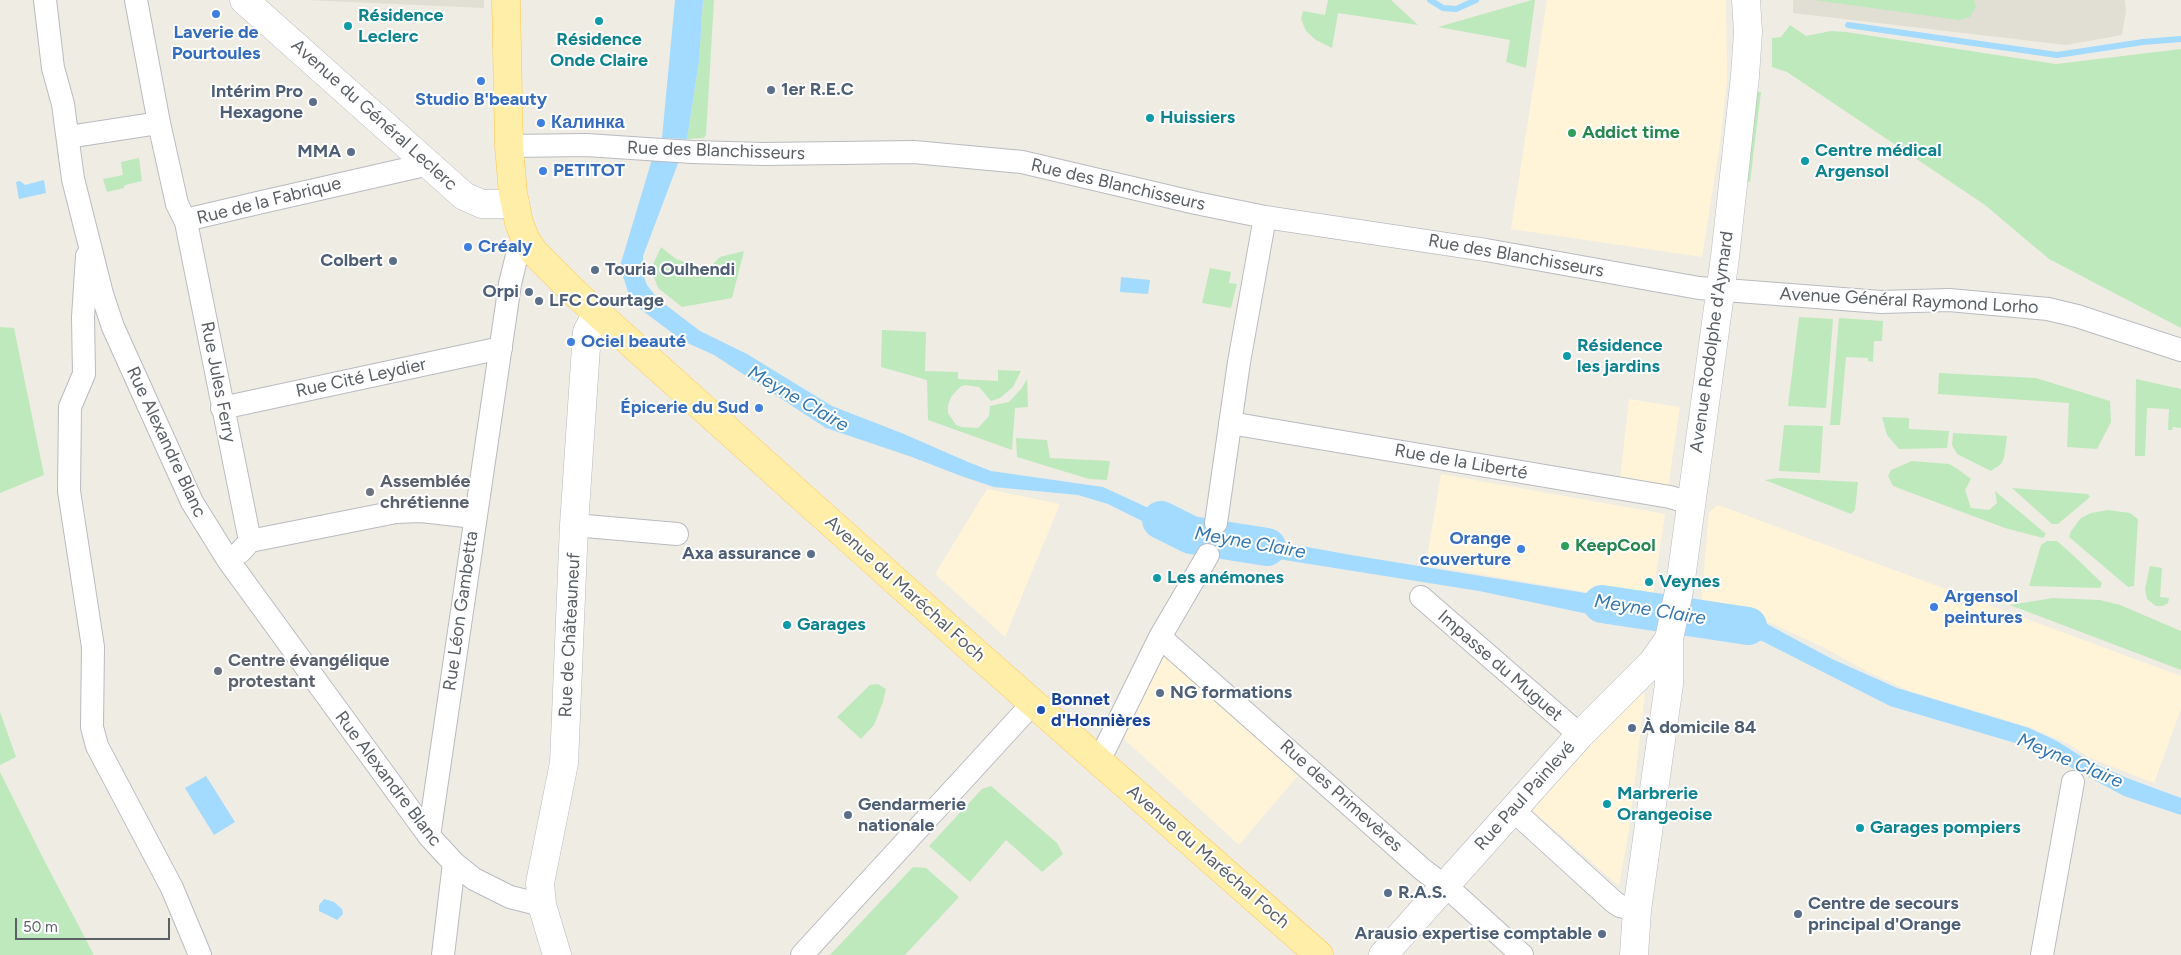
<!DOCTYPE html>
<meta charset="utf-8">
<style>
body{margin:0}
#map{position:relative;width:2181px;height:955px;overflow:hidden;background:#efece3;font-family:Figtree,sans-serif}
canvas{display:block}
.scale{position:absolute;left:15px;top:918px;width:155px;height:22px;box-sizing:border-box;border:2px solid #5b6065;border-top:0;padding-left:6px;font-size:15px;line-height:18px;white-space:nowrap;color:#5b6065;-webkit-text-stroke:4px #fff;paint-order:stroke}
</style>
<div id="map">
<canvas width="2181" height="955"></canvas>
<div class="scale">50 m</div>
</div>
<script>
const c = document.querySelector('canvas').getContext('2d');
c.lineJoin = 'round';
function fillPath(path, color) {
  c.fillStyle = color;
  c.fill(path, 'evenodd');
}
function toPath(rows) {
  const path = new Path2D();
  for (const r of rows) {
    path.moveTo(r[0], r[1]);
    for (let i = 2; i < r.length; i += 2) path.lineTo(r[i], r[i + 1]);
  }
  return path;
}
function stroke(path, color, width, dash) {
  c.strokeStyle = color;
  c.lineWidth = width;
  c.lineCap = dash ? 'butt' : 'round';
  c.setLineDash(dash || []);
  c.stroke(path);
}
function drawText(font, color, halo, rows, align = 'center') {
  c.font = font + ' Figtree,sans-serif';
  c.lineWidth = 4;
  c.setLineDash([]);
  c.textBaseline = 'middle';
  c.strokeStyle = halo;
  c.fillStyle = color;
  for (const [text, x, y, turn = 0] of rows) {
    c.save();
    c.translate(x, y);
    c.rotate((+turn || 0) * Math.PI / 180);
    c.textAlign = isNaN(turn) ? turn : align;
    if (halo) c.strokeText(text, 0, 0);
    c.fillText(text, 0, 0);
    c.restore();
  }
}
fillPath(toPath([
 [1547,0,1726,0,1727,81,1719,150,1702,257,1511,229],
 [1629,399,1680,407,1668,487,1620,480],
 [1441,474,1665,514,1652,603,1426,565],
 [987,489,1060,504,1005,637,935,574],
 [1718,505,2181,676,2181,709,2154,783,2090,758,2071,745,2032,728,1910,691,1868,672,1823,647,1753,615,1732,607,1701,604,1709,512],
 [1166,652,1300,773,1239,845,1123,738],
 [1640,690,1645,694,1629,829,1619,886,1532,810]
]), '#fff4d8');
fillPath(toPath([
 [306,0,484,0,484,8],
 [1793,0,2125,0,2126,11,2122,35,2066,45,1793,13]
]), '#e1ded3');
fillPath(toPath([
 [703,0,714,0,706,135,704,138,687,139,699,61],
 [1328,0,1391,0,1418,25,1338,13,1332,48,1316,40,1306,31,1301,19,1303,11,1325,15],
 [1532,0,1535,0,1526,68,1506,62,1510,40,1438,27],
 [1814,0,1974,0,1976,6,1970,17,1959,20],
 [1790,25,1806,36,1831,31,1846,32,2056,64,2181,49,2181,328,2049,259,1985,205,1787,72,1772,67,1772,38,1781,37],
 [1754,91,1761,92,1750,182,1743,181],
 [139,158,142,181,125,185,124,188,107,192,103,179,123,175,121,162],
 [661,247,676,259,708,269,720,257,744,251,732,298,682,307,658,288,651,269],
 [1210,268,1231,272,1229,283,1237,284,1231,308,1202,303],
 [1799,317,1833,319,1826,408,1788,406],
 [1839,318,1883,321,1882,341,1874,341,1873,362,1868,361,1868,358,1846,357,1840,425,1830,425],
 [0,327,14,328,44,475,0,493],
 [882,330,926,332,925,371,958,372,958,379,998,381,998,370,1021,371,1013,387,1000,398,991,401,979,387,965,385,960,387,951,397,948,405,948,413,956,425,962,427,978,428,989,416,990,406,1009,402,1021,389,1027,379,1028,407,1015,408,1012,450,928,420,927,380,881,367],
 [1939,373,2036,378,2110,401,2111,422,2097,449,2067,447,2069,403,1938,394],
 [2136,379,2181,389,2181,428,2173,427,2172,430,2168,430,2169,409,2147,408,2145,456,2135,456],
 [1882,417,1909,418,1909,429,1949,431,1947,448,1899,449,1887,435],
 [1784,425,1823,426,1820,473,1779,471],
 [1953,433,2007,436,2004,458,2001,464,1991,471,1957,454,1952,445],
 [1016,438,1047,440,1050,458,1110,461,1107,480,1089,479,1017,457],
 [1912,461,1949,464,1959,470,1971,479,1965,490,1971,508,1989,510,1997,503,1995,491,2046,534,2043,538,2005,528,1893,486,1888,476,1891,470],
 [1778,478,1858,482,1855,510,1851,514,1765,480],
 [2012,488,2088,494,2090,497,2058,524,2052,524],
 [2108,510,2130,513,2138,519,2134,586,2128,587,2069,537,2071,531,2081,518,2091,513],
 [2047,541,2057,541,2075,557,2102,583,2100,588,2029,586,2041,545],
 [2150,566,2162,568,2160,597,2169,598,2168,603,2163,606,2156,606,2147,599,2145,589],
 [2053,598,2100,600,2120,605,2181,631,2181,670,2010,605],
 [878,684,886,689,883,702,874,725,861,739,837,717,870,685],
 [0,712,16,757,0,765],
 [0,772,44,860,94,955,0,955],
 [991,786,1057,843,1063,854,1042,872,1006,840,970,882,929,846,982,789],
 [913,867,926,868,959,897,905,955,830,955]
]), '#bee9bc');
fillPath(toPath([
 [675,0,703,0,699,61,687,139,662,138],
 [653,156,680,158,643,256,643,274,647,285,658,299,700,331,747,354,832,406,904,434,968,462,991,471,1103,487,1194,529,1210,529,1205,548,1192,546,1108,504,1078,495,994,487,961,476,912,457,826,428,714,355,683,341,631,302,620,266],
 [44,180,46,193,19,199,16,182,20,181,25,185],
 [1121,277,1150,280,1148,294,1120,292],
 [1219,531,1351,555,1653,604,1650,627,1479,591,1278,559,1214,552],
 [1697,608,1731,613,1765,623,1832,659,1897,688,2029,728,2057,741,2090,762,2127,778,2181,798,2181,815,2124,796,2039,750,1890,706,1762,641,1695,627],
 [206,776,235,822,214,835,185,788],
 [324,899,334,902,342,909,343,914,337,920,319,911,319,905]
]), '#a3daff');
stroke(toPath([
 [1430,0,1443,8,1456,9,1476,0],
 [1848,25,2057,55,2143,42,2181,39]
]), '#a3daff', 6);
stroke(toPath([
 [1161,520,1191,535,1267,547],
 [1602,604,1748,626]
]), '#a3daff', 38);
const minor = toPath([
 [45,0,53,68,63,104,73,179,102,294,113,327,192,502,228,560,429,836,454,863,474,879,510,897,542,905],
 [136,0,159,123,177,204,186,222,250,541],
 [68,137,159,123],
 [509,146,586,145,692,152,764,154,914,152,1022,162,1196,203,1265,217,1486,250,1699,288,1881,302,1949,300,2048,309,2077,316,2181,350],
 [186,222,194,218,262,202,429,164],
 [87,256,83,317,84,374,70,407,69,491,93,647,92,727,97,746,172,888,200,955],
 [222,408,501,348],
 [1230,423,1670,497,1690,503],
 [1216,523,1239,362,1265,217],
 [574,525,677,534],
 [240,552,250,541,396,512,421,511,474,517],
 [1421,597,1580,735],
 [1160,637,1422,869,1456,895,1522,955],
 [1099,761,1160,637,1208,555],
 [1513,810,1614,902,1620,906,1637,910],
 [429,836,510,284,518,251,526,240],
 [443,955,454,863],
 [802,955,1033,703],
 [2042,955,2073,782]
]);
const tertiary = toPath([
 [1383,955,1580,735,1652,663,1669,639],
 [1634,955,1637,910,1669,684,1669,639,1680,586,1725,257,1745,76,1748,32,1746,0]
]);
const secondary = toPath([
 [244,0,464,196,482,204,515,204],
 [557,955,542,905,540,883,564,763,574,525,587,332,597,313]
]);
const primary = toPath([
 [506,0,509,146,513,193,519,223,526,240,534,252,575,293,975,652,1319,955]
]);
stroke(minor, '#b8bbc0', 24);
stroke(tertiary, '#b8bbc0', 29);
stroke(secondary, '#b6bac0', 29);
stroke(primary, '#ffc64c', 29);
stroke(minor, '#fff', 22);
stroke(tertiary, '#fff', 28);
stroke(secondary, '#fff', 28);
stroke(primary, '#ffeea8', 28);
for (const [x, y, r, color] of [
 [216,14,5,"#3f7fe0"],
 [599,21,5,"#0f9aa8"],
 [348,26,5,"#0f9aa8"],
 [481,81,5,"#3f7fe0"],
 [771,90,5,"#5c6f8a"],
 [313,102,5,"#5c6f8a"],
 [1150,118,5,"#0f9aa8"],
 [541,123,5,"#3f7fe0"],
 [1572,133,5,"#2e9e5b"],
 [351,152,5,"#5c6f8a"],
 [1805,161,5,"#0f9aa8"],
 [543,171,5,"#3f7fe0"],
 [468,247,5,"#3f7fe0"],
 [393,261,5,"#5c6f8a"],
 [595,270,5,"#5c6f8a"],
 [529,292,5,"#5c6f8a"],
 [539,301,5,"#5c6f8a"],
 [571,342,5,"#3f7fe0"],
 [1567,356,5,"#0f9aa8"],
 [759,408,5,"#3f7fe0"],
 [370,492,5,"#6b7280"],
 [1565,546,5,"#2e9e5b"],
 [1521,549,5,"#3f7fe0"],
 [811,554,5,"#5c6f8a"],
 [1157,578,5,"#0f9aa8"],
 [1649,582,5,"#0f9aa8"],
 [1934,607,5,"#3f7fe0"],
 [787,625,5,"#0f9aa8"],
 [218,671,5,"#6b7280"],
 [1160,693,5,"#5c6f8a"],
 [1041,710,5,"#1a4fb4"],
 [1632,728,5,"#5c6f8a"],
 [1607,804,5,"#0f9aa8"],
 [848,815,5,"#5c6f8a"],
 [1860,828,5,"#0f9aa8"],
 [1388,893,5,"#5c6f8a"],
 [1798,914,5,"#5c6f8a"],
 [1602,934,5,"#5c6f8a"]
]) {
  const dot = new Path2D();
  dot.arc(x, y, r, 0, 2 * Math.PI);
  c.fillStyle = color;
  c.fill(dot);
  stroke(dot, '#fff', 2);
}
drawText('bold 18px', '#0d838f', '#fff', [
 ["Résidence",358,16],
 ["Leclerc",358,37],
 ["Résidence",599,40,"center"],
 ["Onde Claire",599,61,"center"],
 ["Huissiers",1160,118],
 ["Centre médical",1815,151],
 ["Argensol",1815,172],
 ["Résidence",1577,346],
 ["les jardins",1577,367],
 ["Les anémones",1167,578],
 ["Veynes",1659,582],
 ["Garages",797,625],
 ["Marbrerie",1617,794],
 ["Orangeoise",1617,815],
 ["Garages pompiers",1870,828]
], 'left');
drawText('bold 18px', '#366cbe', '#fff', [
 ["Laverie de",216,33,"center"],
 ["Pourtoules",216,54,"center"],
 ["Studio B'beauty",481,100,"center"],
 ["Калинка",551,123],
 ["PETITOT",553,171],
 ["Créaly",478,247],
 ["Ociel beauté",581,342],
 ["Épicerie du Sud",749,408,"right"],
 ["Orange",1511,539,"right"],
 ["couverture",1511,560,"right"],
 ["Argensol",1944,597],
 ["peintures",1944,618]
], 'left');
drawText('bold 18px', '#4e5e75', '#fff', [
 ["1er R.E.C",781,90],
 ["Intérim Pro",303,92,"right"],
 ["Hexagone",303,113,"right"],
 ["MMA",341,152,"right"],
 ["Colbert",383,261,"right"],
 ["Touria Oulhendi",605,270],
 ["Orpi",519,292,"right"],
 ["LFC Courtage",549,301],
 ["Axa assurance",801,554,"right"],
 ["NG formations",1170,693],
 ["À domicile 84",1642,728],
 ["Gendarmerie",858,805],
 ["nationale",858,826],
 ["R.A.S.",1398,893],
 ["Centre de secours",1808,904],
 ["principal d'Orange",1808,925],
 ["Arausio expertise comptable",1592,934,"right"]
], 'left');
drawText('18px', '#5b6065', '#fff', [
 ["Avenue du Général Leclerc",374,115,42],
 ["Rue des Blanchisseurs",716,151,2],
 ["Rue des Blanchisseurs",1118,185,13],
 ["Rue de la Fabrique",269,201,-14],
 ["Rue des Blanchisseurs",1516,256,10],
 ["Avenue Général Raymond Lorho",1909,301,3],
 ["Avenue Rodolphe d'Aymard",1712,342,-82],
 ["Rue Cité Leydier",361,378,-12],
 ["Rue Jules Ferry",218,382,79],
 ["Rue Alexandre Blanc",166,442,65],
 ["Rue de la Liberté",1461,462,10],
 ["Avenue du Maréchal Foch",905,589,42],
 ["Rue Léon Gambetta",461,611,-82],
 ["Rue de Châteauneuf",570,635,-87],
 ["Impasse du Muguet",1500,666,41],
 ["Rue Alexandre Blanc",388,779,53],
 ["Rue des Primevères",1341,796,42],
 ["Rue Paul Painlevé",1525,796,-48],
 ["Avenue du Maréchal Foch",1208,857,41]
]);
drawText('bold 18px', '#27864d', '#fff', [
 ["Addict time",1582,133],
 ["KeepCool",1575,546]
], 'left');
drawText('bold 18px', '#5b616d', '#fff', [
 ["Assemblée",380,482],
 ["chrétienne",380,503],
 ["Centre évangélique",228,661],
 ["protestant",228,682]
], 'left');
drawText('bold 18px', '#164399', '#fff', [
 ["Bonnet",1051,700],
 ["d'Honnières",1051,721]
], 'left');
drawText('italic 19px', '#3376b2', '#fff', [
 ["Meyne Claire",798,399,30],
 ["Meyne Claire",1250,543,10],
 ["Meyne Claire",1650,610,9],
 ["Meyne Claire",2070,761,23]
]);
</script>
